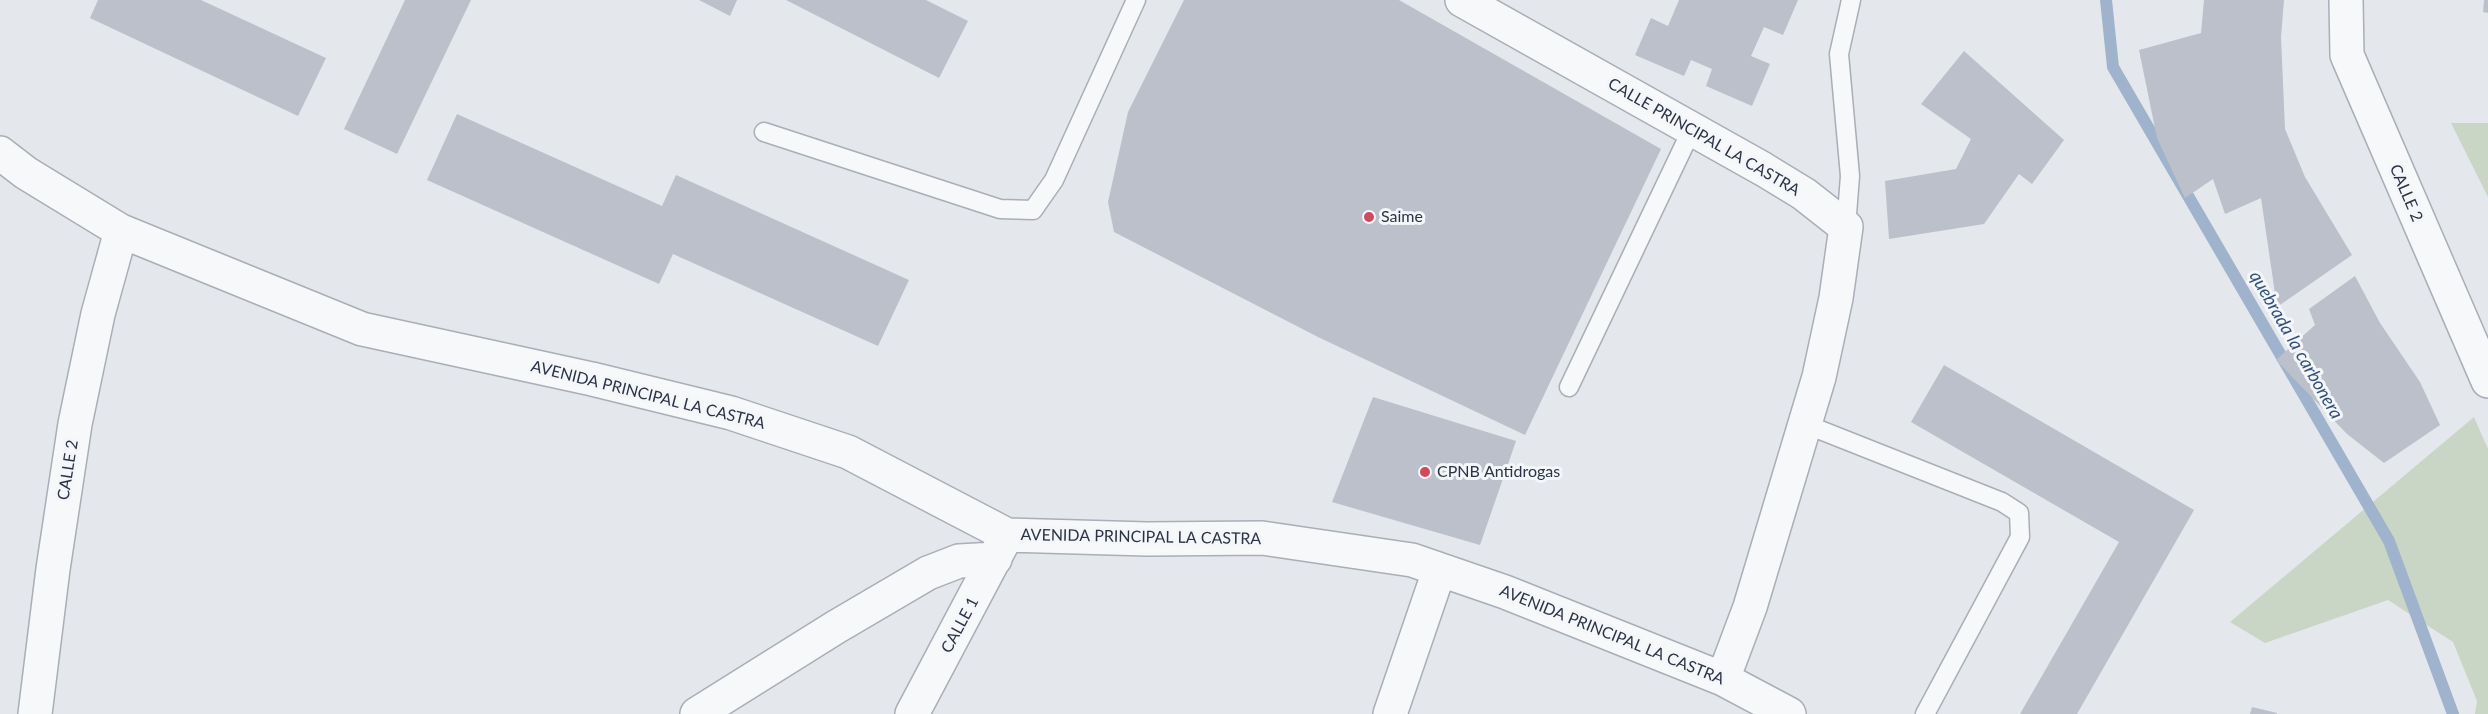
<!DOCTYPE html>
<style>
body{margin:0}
canvas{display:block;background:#e4e7ec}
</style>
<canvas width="2488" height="714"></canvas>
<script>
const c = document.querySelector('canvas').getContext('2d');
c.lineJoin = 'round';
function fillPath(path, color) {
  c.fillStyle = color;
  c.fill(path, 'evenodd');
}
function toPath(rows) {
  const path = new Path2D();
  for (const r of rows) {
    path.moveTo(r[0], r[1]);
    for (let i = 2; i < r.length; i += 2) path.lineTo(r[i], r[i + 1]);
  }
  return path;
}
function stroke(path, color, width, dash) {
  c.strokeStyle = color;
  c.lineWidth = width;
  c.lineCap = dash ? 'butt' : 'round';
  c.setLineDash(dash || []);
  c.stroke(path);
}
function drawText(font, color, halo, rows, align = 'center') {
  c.font = font + ' Lato,sans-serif';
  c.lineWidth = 6;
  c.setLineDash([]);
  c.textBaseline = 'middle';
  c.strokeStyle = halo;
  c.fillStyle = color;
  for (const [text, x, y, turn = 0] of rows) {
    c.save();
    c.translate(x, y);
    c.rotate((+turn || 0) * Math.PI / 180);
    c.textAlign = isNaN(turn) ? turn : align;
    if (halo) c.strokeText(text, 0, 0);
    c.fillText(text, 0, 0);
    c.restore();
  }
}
fillPath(toPath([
 [2451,123,2488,123,2488,197],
 [2474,417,2488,449,2488,714,2475,714,2477,701,2453,642,2388,600,2265,643,2230,622]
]), '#c9d6c5');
stroke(toPath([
 [2106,0,2113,67,2389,541,2453,714]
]), '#9fb4cc', 12);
fillPath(toPath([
 [98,0,201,0,326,58,298,116,90,18],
 [405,0,471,0,397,154,344,129],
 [699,0,737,0,730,16],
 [786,0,926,0,968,21,939,78],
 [1184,0,1399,0,1661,149,1525,435,1318,337,1114,232,1108,202,1128,112],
 [1679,0,1798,0,1783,35,1764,27,1751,56,1770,64,1752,106,1706,86,1712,69,1691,60,1684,76,1635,55,1651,18,1668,26],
 [2204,0,2284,0,2281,37,2285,129,2305,177,2352,255,2277,307,2261,198,2225,214,2213,179,2185,198,2157,138,2139,50,2201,33],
 [2484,0,2488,0,2488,13,2483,12],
 [1964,51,2064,140,2032,184,2019,174,1984,224,1889,239,1885,181,1956,169,1971,139,1921,104],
 [457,114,662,206,676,175,909,280,878,346,673,254,659,284,427,180],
 [2355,276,2380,323,2420,382,2440,425,2384,463,2347,434,2276,360,2315,325,2309,309],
 [1944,365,2194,510,2077,714,2020,714,2119,542,1911,422],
 [1373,397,1516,441,1480,545,1332,502],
 [2252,707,2277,713,2277,714,2250,714]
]), '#bbc0ca');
const lane = toPath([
 [764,132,1000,209,1033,210,1054,180,1136,0],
 [1846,227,1850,176,1839,54,1851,0],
 [1569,387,1692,129],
 [1805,424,2002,502,2019,513,2020,537,1925,714]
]);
const street = toPath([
 [1462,0,1763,169,1804,194,1846,227,1836,298,1819,377,1750,607,1723,679],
 [2346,0,2347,55,2488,381],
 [0,153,26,173,121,231,362,329,592,379,731,413,848,452,1007,535,1147,539,1262,538,1412,560,1505,592,1723,679,1789,714],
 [35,714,53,569,75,424,98,314,121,231],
 [697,714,836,627,928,573,959,561,995,559],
 [912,714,1003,542],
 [1390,714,1439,571]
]);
stroke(lane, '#a9aeb7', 21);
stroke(street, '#a9aeb7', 36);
stroke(lane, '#f7f8fa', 18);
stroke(street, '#f7f8fa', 33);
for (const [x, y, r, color] of [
 [1369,217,6,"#d1495b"],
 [1425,472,6,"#d1495b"]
]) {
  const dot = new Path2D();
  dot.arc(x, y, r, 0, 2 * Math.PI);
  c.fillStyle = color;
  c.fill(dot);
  stroke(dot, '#f4f6f9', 2);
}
drawText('16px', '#2b3445', '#f4f6f9', [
 ["CALLE PRINCIPAL LA CASTRA",1704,137,30],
 ["CALLE 2",2406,193,67],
 ["AVENIDA PRINCIPAL LA CASTRA",648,395,14],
 ["CALLE 2",68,470,-81],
 ["AVENIDA PRINCIPAL LA CASTRA",1141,537,1],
 ["CALLE 1",960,625,-62],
 ["AVENIDA PRINCIPAL LA CASTRA",1612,635,22]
]);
drawText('16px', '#2b3445', '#f4f6f9', [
 ["Saime",1381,217],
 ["CPNB Antidrogas",1437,472]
], 'left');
drawText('italic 18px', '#34527a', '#f4f6f9', [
 ["quebrada la carbonera",2296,345,60]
]);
</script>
